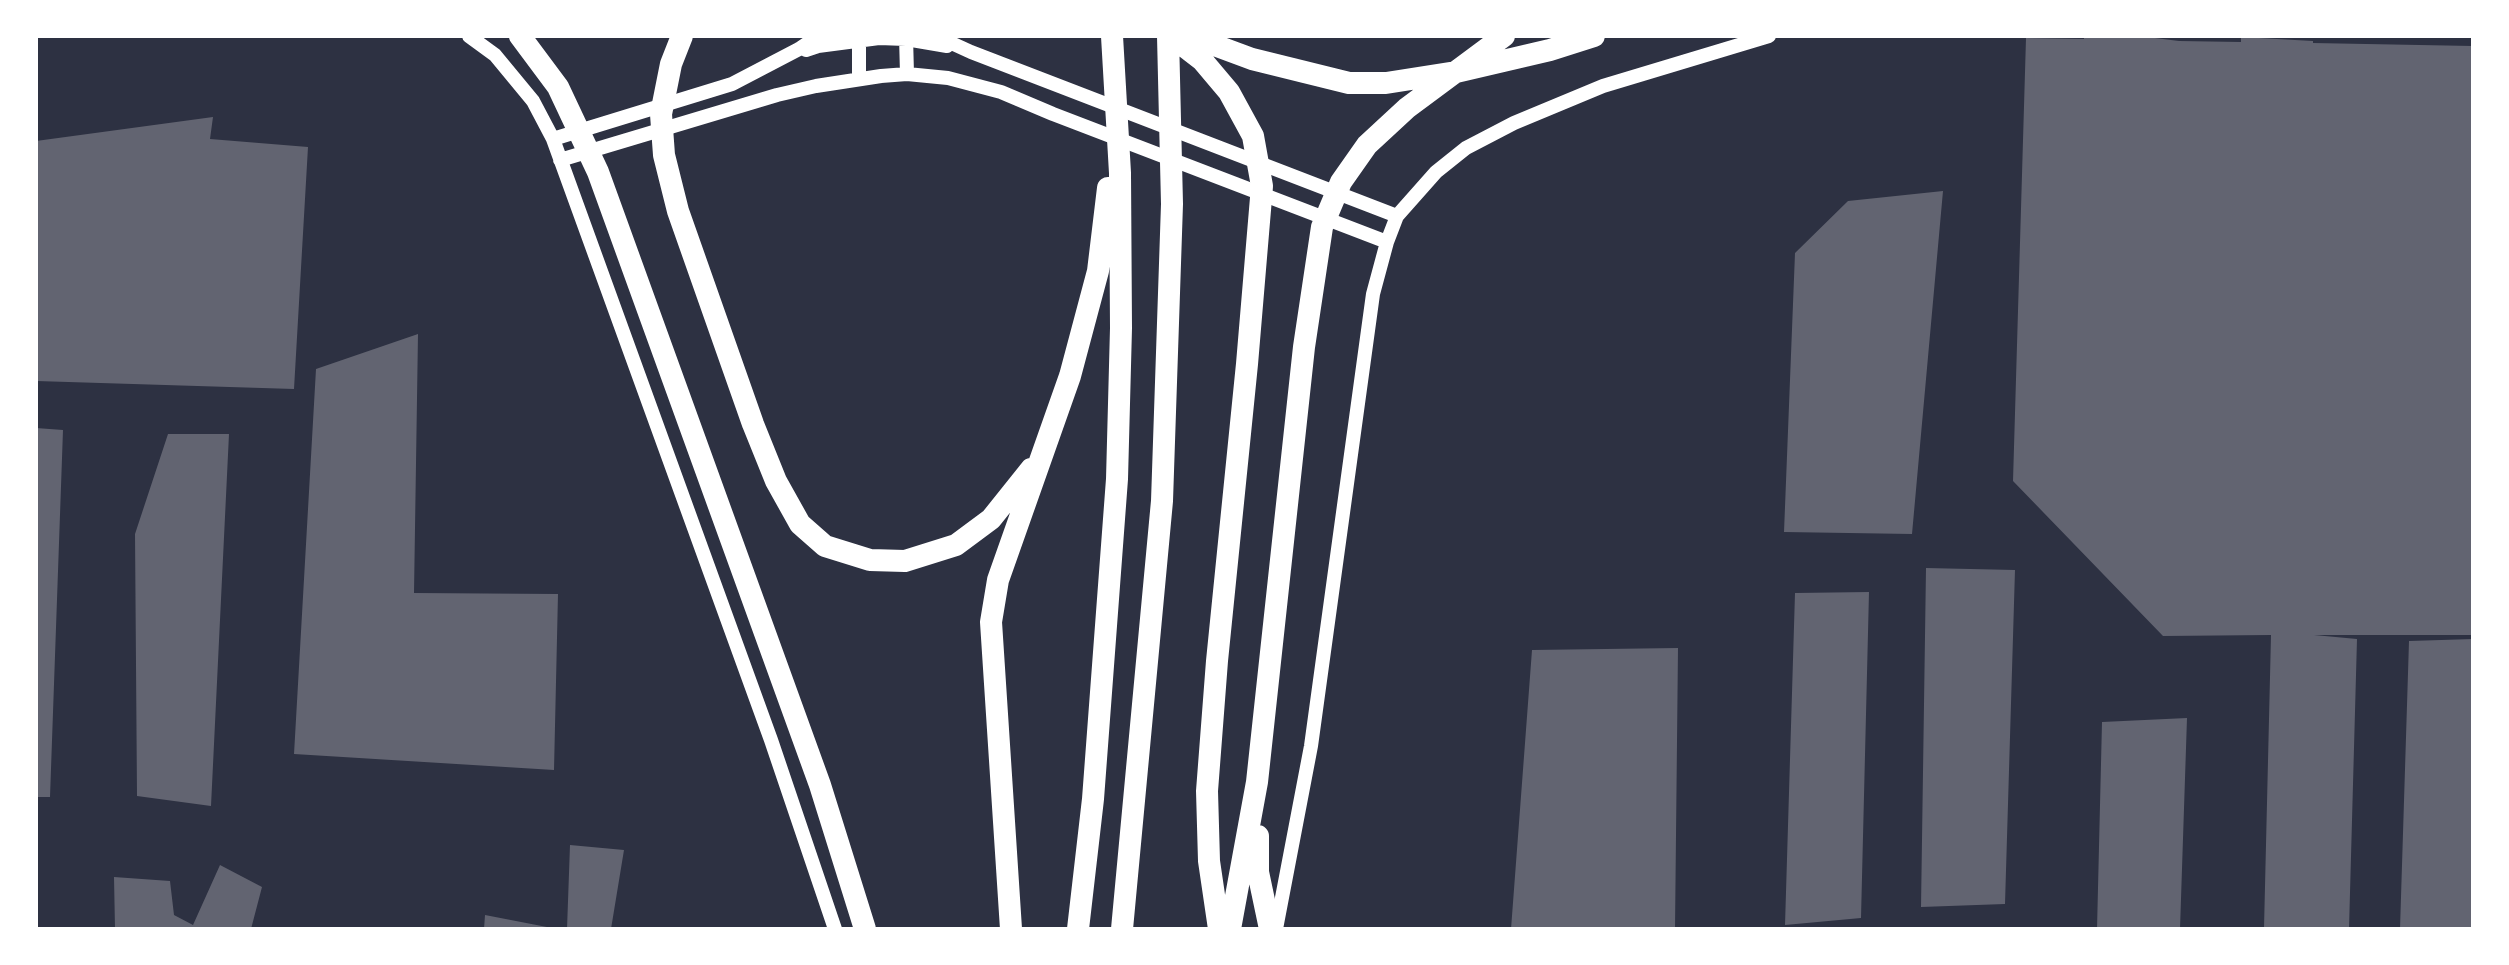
<!DOCTYPE html>
<style>
body{margin:0}
#map{position:relative;width:2509px;height:965px;overflow:hidden;background:#2d3142;font-family:"Roboto Condensed",sans-serif}
canvas{display:block}
.frame{position:absolute;inset:0;border:38px solid #fff;pointer-events:none}
</style>
<div id="map">
<canvas width="2509" height="965"></canvas>
<div class="frame"></div>
</div>
<script>
const c = document.querySelector('canvas').getContext('2d');
c.lineJoin = 'round';
function fillPath(path, color) {
  c.fillStyle = color;
  c.fill(path, 'evenodd');
}
function toPath(rows) {
  const path = new Path2D();
  for (const r of rows) {
    path.moveTo(r[0], r[1]);
    for (let i = 2; i < r.length; i += 2) path.lineTo(r[i], r[i + 1]);
  }
  return path;
}
function stroke(path, color, width, dash) {
  c.strokeStyle = color;
  c.lineWidth = width;
  c.lineCap = dash ? 'butt' : 'round';
  c.setLineDash(dash || []);
  c.stroke(path);
}
fillPath(toPath([
 [2084,36,2139,36,2179,41,2241,42,2241,37,2313,41,2313,43,2473,46,2473,635,2314,635,2357,639,2349,929,2264,928,2271,635,2163,636,2013,481,2026,38,2084,39],
 [213,117,210,139,308,147,294,389,36,381,36,141],
 [1943,191,1912,534,1784,532,1795,253,1848,201],
 [418,334,414,593,558,594,554,770,294,754,316,369],
 [36,428,63,430,50,797,36,797],
 [168,434,229,434,211,806,137,796,135,534],
 [1926,568,2015,570,2005,904,1921,907],
 [1869,592,1861,918,1785,925,1795,593],
 [2473,639,2473,929,2400,929,2409,641],
 [1678,648,1675,929,1511,929,1532,650],
 [2187,718,2180,929,2097,929,2102,722],
 [570,845,624,850,611,929,567,929],
 [220,865,262,887,251,929,115,929,114,877,170,881,174,915,193,925],
 [485,915,552,928,552,929,484,929]
]), '#626471');
stroke(toPath([
 [469,36,495,55,533,101,553,139,771,740,835,929],
 [906,36,907,74],
 [936,36,971,52,1397,216],
 [806,50,818,46,879,38,906,39,947,46],
 [859,78,859,36],
 [553,139,732,84,799,49,818,36],
 [560,160,777,95,816,86,881,76,907,74,948,78,1001,92,1053,114,1387,242],
 [1276,929,1311,746,1373,294,1387,242,1397,216,1436,172,1466,148,1514,123,1603,86,1769,36]
]), '#fff', 14);
stroke(toPath([
 [520,36,558,87,598,172,820,785,865,929],
 [682,36,671,64,661,114,664,155,678,211,753,424,776,481,800,524,825,546,870,560,905,561,956,545,991,519,1031,469],
 [1171,36,1202,60,1229,92,1253,136,1262,186,1247,364,1217,661,1207,791,1209,861,1219,929],
 [1190,36,1252,59,1349,83,1386,83,1456,72,1550,50,1594,36],
 [1258,836,1258,872,1270,929],
 [1011,929,991,622,998,580,1070,376,1098,271,1108,188],
 [1078,929,1093,799,1117,479,1121,328,1120,173,1112,36],
 [1122,929,1162,501,1172,204,1168,36],
 [1230,929,1257,782,1304,347,1322,227,1341,182,1367,145,1407,108,1504,36]
]), '#fff', 22);
</script>
